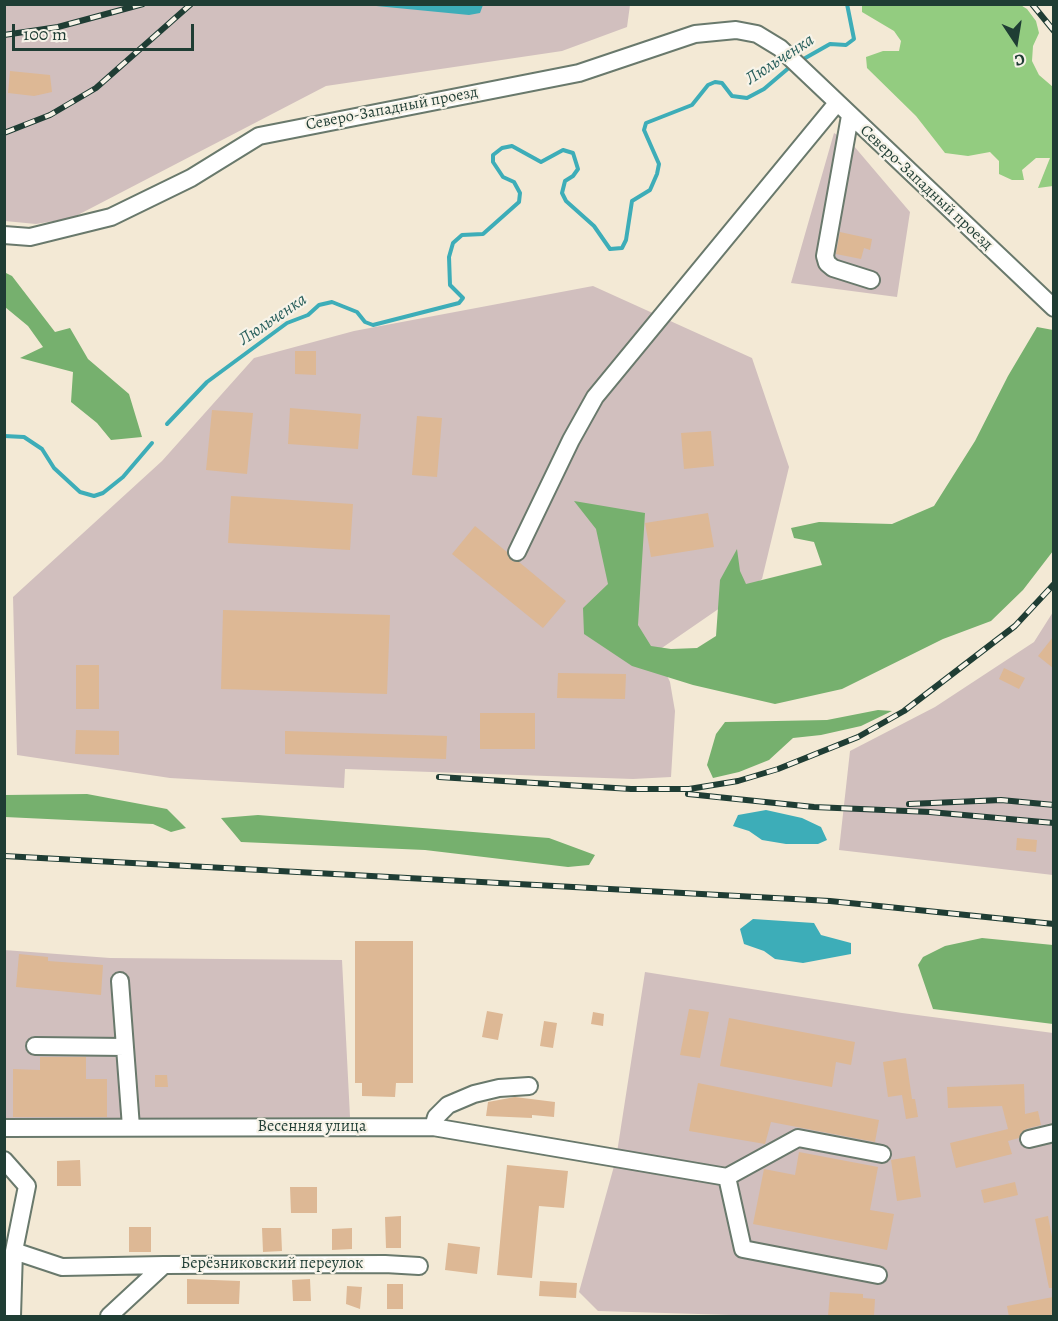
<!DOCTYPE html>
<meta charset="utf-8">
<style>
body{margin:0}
#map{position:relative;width:1058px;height:1321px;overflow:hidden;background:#f3e9d5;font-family:Alegreya,serif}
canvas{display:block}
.frame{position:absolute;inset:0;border:6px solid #1f3d34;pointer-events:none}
.north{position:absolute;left:986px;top:12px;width:60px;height:60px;-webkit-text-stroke:4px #f7f3e8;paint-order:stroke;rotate:168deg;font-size:16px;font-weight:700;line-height:24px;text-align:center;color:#1f3d34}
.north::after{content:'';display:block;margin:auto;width:21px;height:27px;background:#1f3d34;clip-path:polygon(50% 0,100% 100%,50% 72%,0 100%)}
.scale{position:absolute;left:12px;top:24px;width:182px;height:27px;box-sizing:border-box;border:3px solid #1f3d34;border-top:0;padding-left:8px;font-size:18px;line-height:21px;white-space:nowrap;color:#1f3d34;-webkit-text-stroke:4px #f7f3e8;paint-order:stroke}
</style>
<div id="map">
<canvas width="1058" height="1321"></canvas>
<div class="frame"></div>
<div class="north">С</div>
<div class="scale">100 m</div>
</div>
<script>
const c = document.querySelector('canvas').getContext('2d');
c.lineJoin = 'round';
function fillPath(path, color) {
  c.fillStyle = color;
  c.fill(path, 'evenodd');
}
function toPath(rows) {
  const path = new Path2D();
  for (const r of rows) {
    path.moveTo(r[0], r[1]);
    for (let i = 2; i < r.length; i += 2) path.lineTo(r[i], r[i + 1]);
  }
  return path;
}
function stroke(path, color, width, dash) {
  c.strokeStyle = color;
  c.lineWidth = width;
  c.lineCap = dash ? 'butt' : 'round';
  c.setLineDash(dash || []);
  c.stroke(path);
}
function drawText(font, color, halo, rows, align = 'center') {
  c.font = font + ' Alegreya,serif';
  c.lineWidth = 4.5;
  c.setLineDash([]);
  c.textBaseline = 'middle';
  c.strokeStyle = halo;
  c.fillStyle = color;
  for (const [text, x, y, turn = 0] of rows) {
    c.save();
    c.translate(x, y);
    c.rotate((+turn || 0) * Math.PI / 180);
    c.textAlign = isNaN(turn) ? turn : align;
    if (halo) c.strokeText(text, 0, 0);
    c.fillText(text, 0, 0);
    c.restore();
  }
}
fillPath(toPath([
 [4,5,630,5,627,27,562,51,326,86,72,218,36,224,5,221],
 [834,133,853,145,910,212,897,297,791,283],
 [593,286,752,358,789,467,762,579,656,652,670,682,675,711,671,777,633,779,345,769,344,788,170,778,17,755,13,597,162,461,254,358,354,331],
 [1053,612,1053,875,839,850,850,751,935,707,1034,642],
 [4,950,110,958,342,960,350,1117,5,1120],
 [645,972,902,1013,1053,1033,1053,1316,765,1316,598,1311,579,1292,616,1159]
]), '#d1bfbe');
fillPath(toPath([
 [862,5,1019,4,1027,9,1036,21,1039,33,1033,46,1032,61,1039,75,1053,87,1053,186,1038,188,1050,158,1036,158,1022,170,1024,180,1012,180,999,174,999,161,990,152,968,156,945,153,916,116,867,68,866,57,883,51,899,51,901,41,894,31,862,12]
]), '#93cc80');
fillPath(toPath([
 [4,272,12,276,55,332,70,328,88,359,129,394,142,437,111,440,97,423,71,402,73,372,20,358,43,347,28,326,5,307],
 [1037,327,1053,330,1053,551,1023,590,991,621,943,639,842,689,775,704,693,685,632,666,584,634,583,608,608,584,596,529,574,501,645,513,638,625,651,646,671,649,697,648,716,636,720,580,737,549,740,571,746,584,822,565,814,542,794,538,791,528,819,522,892,524,934,506,975,441,1008,376],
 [878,710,892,711,861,726,821,735,793,738,769,760,739,772,713,778,707,765,716,734,725,722,827,720],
 [87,794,167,809,186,828,171,832,153,824,5,817,5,795],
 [258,815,549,838,595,855,589,865,568,867,425,850,241,842,221,818],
 [982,938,1053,945,1053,1024,933,1009,918,965,923,957,945,946]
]), '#76b06e');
fillPath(toPath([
 [366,5,483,5,480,13,469,15],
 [766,810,802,818,821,827,827,840,818,844,786,844,762,840,749,831,733,826,738,815],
 [753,919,814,923,821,935,851,943,851,954,803,963,775,959,764,951,744,944,740,929]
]), '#3dadb8');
stroke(toPath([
 [800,61,830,44,846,45,854,39,847,4],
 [167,424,207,382,287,323,308,315,319,305,332,302,357,312,365,322,373,325,459,303,463,298,450,285,449,257,453,243,462,235,483,234,519,202,520,193,514,182,503,177,493,162,493,155,502,148,512,146,541,162,563,150,573,153,578,169,573,176,565,181,562,193,566,201,594,226,610,249,622,248,626,240,632,201,650,190,657,174,659,164,644,130,646,123,692,105,708,85,715,82,722,83,732,96,747,98,764,89,791,66],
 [4,436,24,437,42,449,54,468,80,492,94,496,103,493,123,477,152,443]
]), '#3dadb8', 4);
fillPath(toPath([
 [10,71,50,75,52,92,34,96,8,93],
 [840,232,872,239,870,250,864,248,861,259,836,254],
 [295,351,316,351,316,375,295,374],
 [290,408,361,414,358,449,288,444],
 [212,410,253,413,247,474,206,470],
 [417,416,442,418,437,477,412,475],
 [711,431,714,466,684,469,681,433],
 [231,496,353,504,350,550,228,543],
 [708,513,714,547,651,557,645,523],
 [475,526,507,552,512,561,519,562,566,601,543,628,452,554],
 [223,610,390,615,387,694,221,689],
 [1053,637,1053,668,1038,656],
 [76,665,99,665,99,709,76,709],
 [1004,668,1025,678,1019,689,999,679],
 [558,673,626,674,625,699,557,698],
 [480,713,535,713,535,749,480,749],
 [76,730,119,731,119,755,75,754],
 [285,731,447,736,446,759,285,754],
 [1017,838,1037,840,1036,852,1016,850],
 [355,941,413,941,413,1083,396,1083,395,1097,362,1096,362,1083,355,1083],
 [19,954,48,957,48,961,103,965,101,995,16,987],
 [689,1009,709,1012,700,1058,680,1055],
 [487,1011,503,1014,498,1040,482,1037],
 [593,1012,604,1014,603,1026,591,1024],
 [729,1018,855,1042,851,1065,836,1062,832,1087,720,1066],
 [544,1021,557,1023,553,1048,540,1046],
 [40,1057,86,1057,86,1079,107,1079,107,1117,13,1117,13,1069,40,1070],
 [906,1058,912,1099,915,1099,918,1117,906,1119,902,1095,888,1097,883,1062],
 [155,1075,167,1075,168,1087,155,1087],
 [698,1083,879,1120,875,1142,771,1122,765,1144,689,1131],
 [1024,1084,1025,1114,1038,1111,1041,1125,1026,1129,1019,1138,1008,1141,1012,1154,956,1168,950,1143,1008,1129,1002,1106,948,1108,947,1087],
 [515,1097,555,1102,554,1117,532,1115,532,1118,486,1116,488,1102],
 [799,1152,878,1167,870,1210,894,1214,887,1250,753,1224,764,1169,795,1175],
 [915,1156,921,1197,897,1201,891,1160],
 [80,1160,81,1186,57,1186,57,1161],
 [507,1165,568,1171,564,1208,539,1206,532,1278,497,1275],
 [1015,1182,1018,1195,984,1203,981,1190],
 [290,1187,317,1187,317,1213,291,1213],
 [401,1216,401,1248,386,1248,385,1217],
 [1048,1216,1053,1242,1053,1288,1049,1288,1035,1219],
 [129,1227,151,1227,151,1252,129,1252],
 [262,1228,281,1228,282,1251,263,1252],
 [352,1228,352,1249,332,1250,332,1229],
 [448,1243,480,1247,477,1274,445,1270],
 [187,1279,240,1281,239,1304,187,1304],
 [310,1279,311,1301,293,1301,292,1280],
 [540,1281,577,1283,576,1298,539,1296],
 [387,1284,403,1284,403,1309,387,1309],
 [347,1286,362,1287,360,1309,346,1304],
 [830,1292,863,1294,863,1298,875,1299,874,1316,828,1316],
 [1053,1297,1053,1317,1009,1317,1007,1306]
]), '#ddb895');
const minor = toPath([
 [850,116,825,256,827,263,833,268,871,280],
 [4,235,30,237,111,217,191,178,259,136,579,73,695,34,736,30,757,34,780,48,1054,308],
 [517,552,571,440,595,397,837,103],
 [120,981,131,1127],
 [35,1046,125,1047],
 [433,1127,436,1117,448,1105,474,1094,499,1088,529,1086],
 [4,1128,433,1127,727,1177,798,1138,882,1154],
 [1029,1139,1054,1133],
 [4,1160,27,1186,14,1251,12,1316],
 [727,1177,743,1249,878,1275],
 [14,1251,62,1267,164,1265],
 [109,1316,164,1265,385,1264,419,1266]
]);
stroke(minor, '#69796c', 20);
stroke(minor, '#fff', 16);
const rail = toPath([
 [1032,4,1054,31],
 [4,35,58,27,143,4],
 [4,133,50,115,96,88,191,4],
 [439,777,631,789,689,789,738,781,778,769,858,737,904,711,1015,626,1054,584],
 [688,794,814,807,930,812,1054,823],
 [909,804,1001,800,1054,805],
 [4,856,830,901,1054,924]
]);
stroke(rail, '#1f3d34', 6);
stroke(rail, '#f7f3e8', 4, [11]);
drawText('16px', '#1f3d34', '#f7f3e8', [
 ["Северо-Западный проезд",392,109,-11],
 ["Северо-Западный проезд",926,188,43],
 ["Весенняя улица",312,1127],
 ["Берёзниковский переулок",272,1264]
]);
drawText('italic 18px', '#285f5c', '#f7f3e8', [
 ["Люльченка",780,60,-33],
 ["Люльченка",273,320,-34]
]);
</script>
